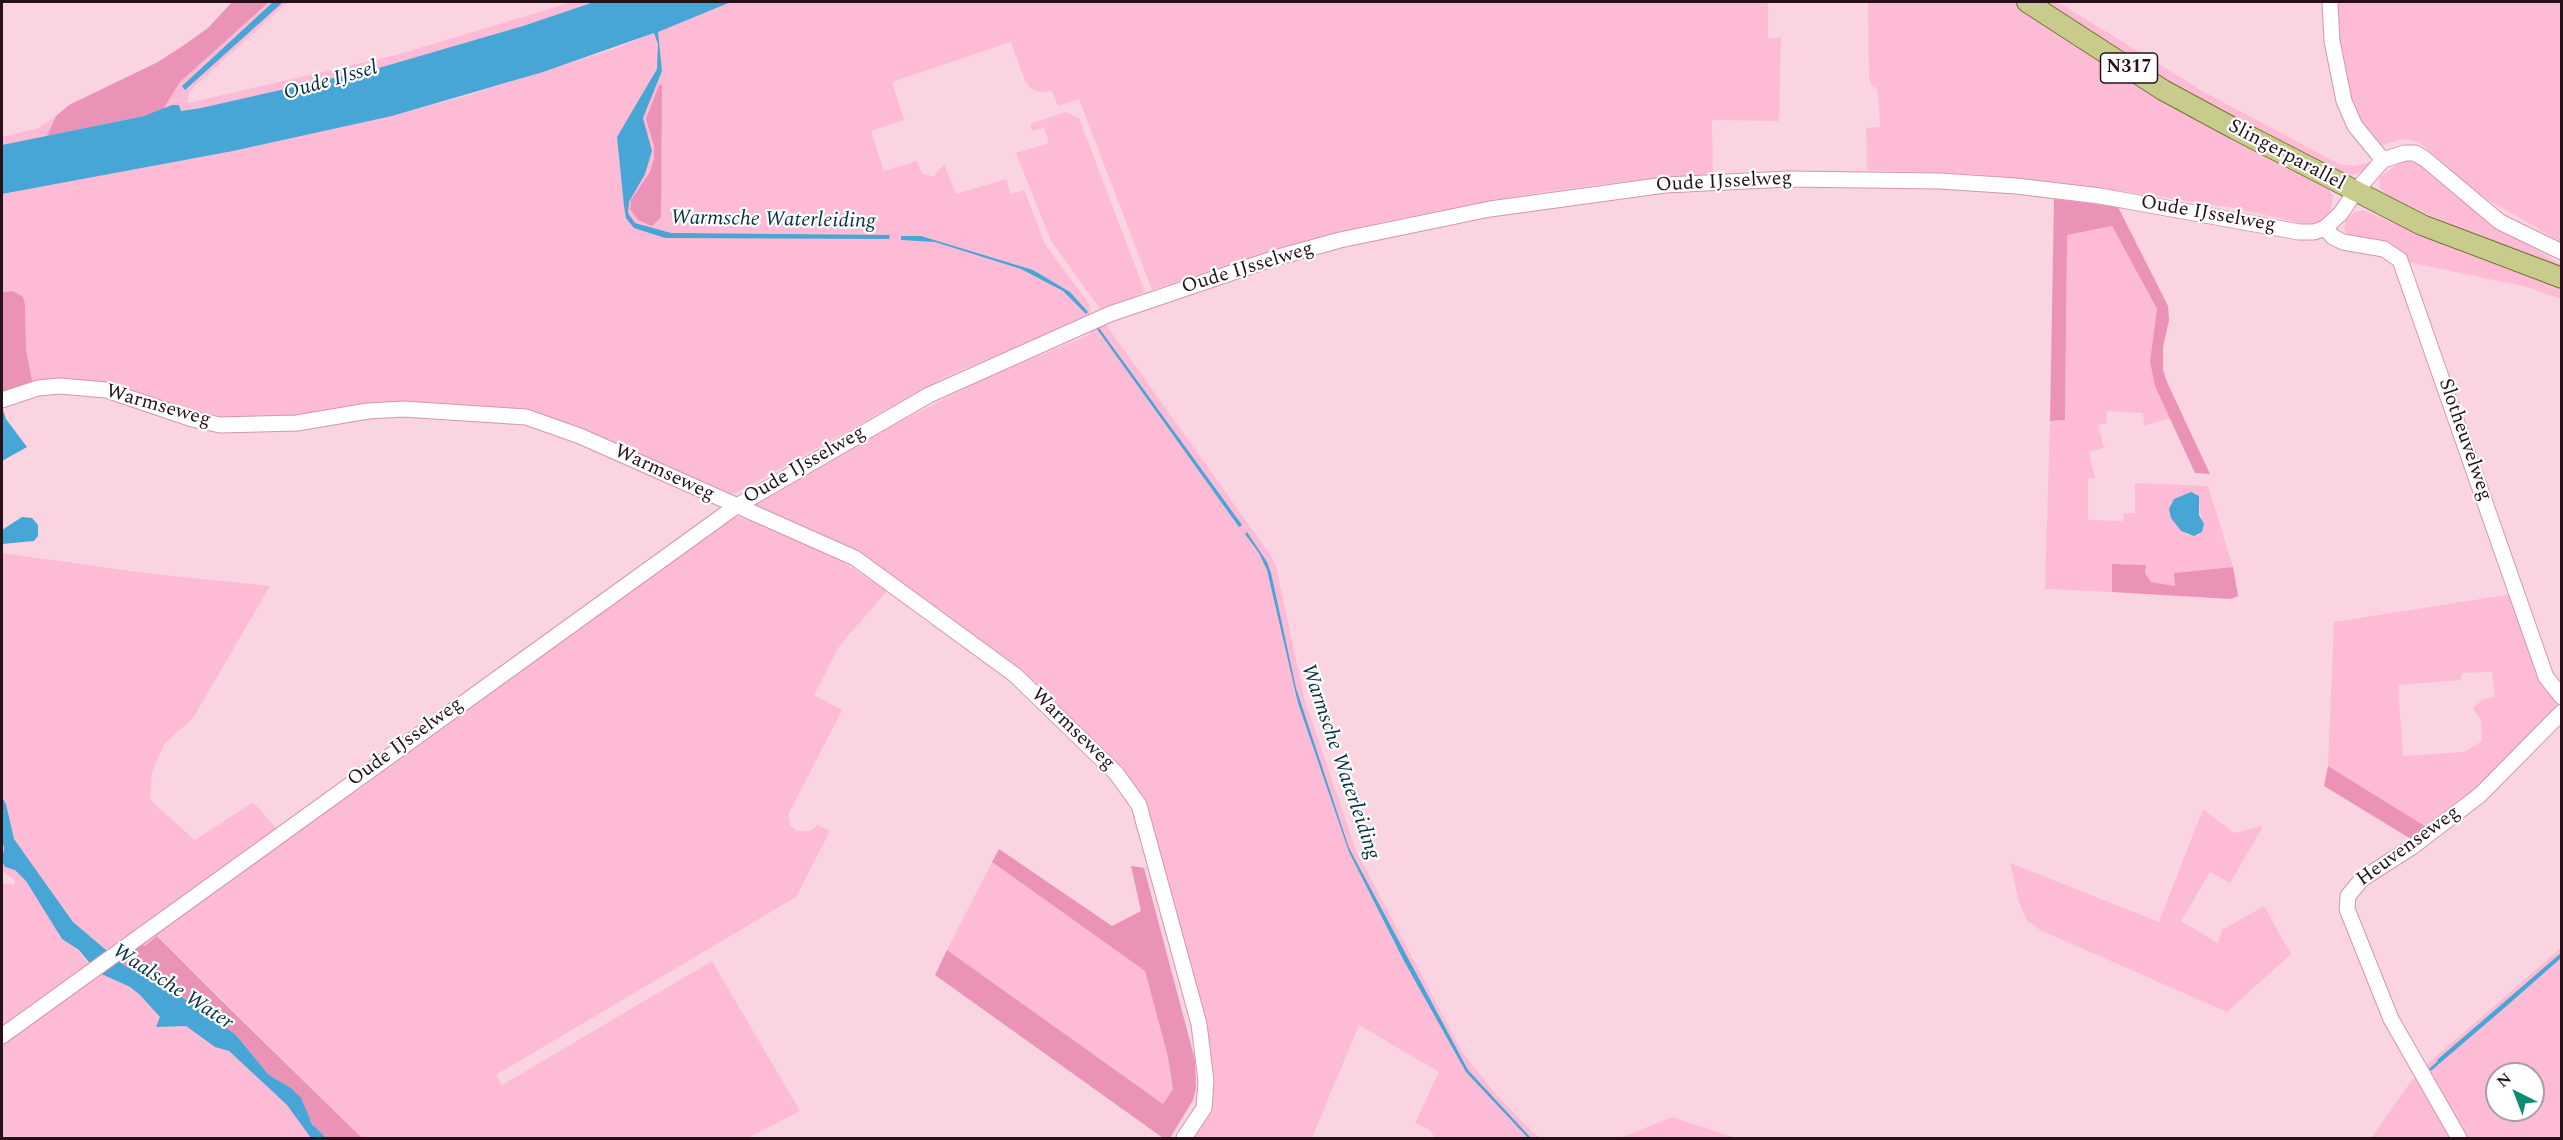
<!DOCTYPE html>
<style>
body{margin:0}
#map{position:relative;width:2563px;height:1140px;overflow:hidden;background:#fbd4e2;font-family:Spectral,serif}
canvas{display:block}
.frame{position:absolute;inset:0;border:3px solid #26101a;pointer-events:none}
.north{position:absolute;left:2485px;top:1062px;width:60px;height:60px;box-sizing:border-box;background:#fff;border:2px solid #a89fa3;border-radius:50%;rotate:318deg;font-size:16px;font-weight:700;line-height:24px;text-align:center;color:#26101a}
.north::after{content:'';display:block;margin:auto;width:21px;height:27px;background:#098d74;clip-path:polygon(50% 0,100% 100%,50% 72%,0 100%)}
</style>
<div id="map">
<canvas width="2563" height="1140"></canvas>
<div class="frame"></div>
<div class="north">N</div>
</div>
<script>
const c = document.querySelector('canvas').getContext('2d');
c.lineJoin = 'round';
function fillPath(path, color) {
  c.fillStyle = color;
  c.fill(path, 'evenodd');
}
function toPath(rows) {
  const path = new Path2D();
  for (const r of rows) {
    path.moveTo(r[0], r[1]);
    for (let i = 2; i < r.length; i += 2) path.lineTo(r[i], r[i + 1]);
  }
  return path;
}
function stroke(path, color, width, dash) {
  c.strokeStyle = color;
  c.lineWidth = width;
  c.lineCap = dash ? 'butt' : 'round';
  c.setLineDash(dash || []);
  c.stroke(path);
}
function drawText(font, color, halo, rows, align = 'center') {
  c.font = font + ' Spectral,serif';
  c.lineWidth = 4.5;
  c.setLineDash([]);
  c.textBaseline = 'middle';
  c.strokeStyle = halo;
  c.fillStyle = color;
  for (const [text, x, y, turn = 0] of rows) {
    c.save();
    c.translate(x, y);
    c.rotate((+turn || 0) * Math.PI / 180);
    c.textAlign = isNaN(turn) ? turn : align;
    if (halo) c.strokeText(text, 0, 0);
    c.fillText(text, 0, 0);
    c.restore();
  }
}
fillPath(toPath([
 [269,2,288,2,189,91,188,103,396,55,572,2,594,2,523,26,382,67,201,108,181,111,172,105,164,108,180,82],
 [731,2,1768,2,1768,39,1781,37,1779,121,1712,120,1713,174,1620,182,1536,193,1387,221,1279,248,1152,290,1079,99,1058,106,1052,91,1041,92,1031,89,1025,81,1011,42,892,82,904,120,871,131,884,171,917,161,922,173,933,177,944,164,956,194,1006,179,1011,194,1024,190,1045,244,1089,304,1091,315,945,377,736,493,728,494,714,489,598,435,558,420,523,410,238,419,192,412,134,393,33,386,26,349,25,304,13,291,2,292,2,194,233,151,392,116,466,96,611,50],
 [1868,2,2014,2,2213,130,2329,190,2333,196,2330,213,2313,226,2234,208,2102,188,1972,174,1867,170,1866,128,1880,127,1878,90,1871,85,1869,78],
 [2036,2,2058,2,2206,93,2339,164,2354,166,2371,162,2360,173,2343,178,2167,83],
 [2334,2,2561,2,2561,242,2478,194,2419,142,2403,139,2383,145,2363,126,2355,113,2337,54],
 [1065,112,1079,118,1145,292,1101,310,1051,241,1016,153,1049,143,1044,128,1032,131,1030,124],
 [56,116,47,136,2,145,2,137,39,128],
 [2407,160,2421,164,2486,221,2561,264,2561,272,2390,198,2380,188,2380,177,2400,162],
 [2363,210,2461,252,2561,289,2561,299,2527,287,2408,262,2394,247,2348,235,2344,229,2346,220,2355,212],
 [2112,226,2157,309,2150,361,2156,386,2170,418,2144,426,2143,413,2107,411,2107,423,2098,425,2104,448,2089,452,2095,478,2088,478,2088,520,2123,521,2124,513,2135,513,2135,483,2208,486,2233,567,2175,573,2175,586,2151,582,2145,573,2145,565,2112,564,2112,592,2045,589,2050,421,2065,420,2067,235],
 [2199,502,2203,529,2199,535,2187,535,2175,524],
 [1104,322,1271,556,1276,567,1305,701,1357,853,1462,1052,1493,1091,1533,1133,1541,1138,1435,1138,1430,1130,1415,1123,1439,1072,1359,1025,1312,1138,1184,1138,1210,1095,1143,803,922,599,885,570,852,548,753,506,802,474,897,423,980,381,1091,334,1088,329],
 [735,516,755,522,832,555,887,591,840,645,814,695,842,710,788,815,790,825,797,831,810,831,817,825,830,831,796,897,496,1075,502,1085,712,961,800,1111,748,1138,362,1138,158,936,145,946,139,942,306,821,357,791],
 [2,553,145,573,270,586,193,718,164,744,152,772,150,800,195,840,253,802,277,829,108,953,73,922,14,839,6,804,2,797],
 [2512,594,2559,706,2484,784,2428,828,2328,766,2334,622],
 [2492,672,2495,697,2483,699,2473,708,2481,720,2482,741,2464,752,2403,756,2398,685,2461,680,2461,673],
 [2561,716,2561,721,2492,790,2407,858,2369,880,2354,895,2355,915,2383,986,2401,1025,2426,1065,2561,948,2561,1138,2464,1138,2393,1015,2354,920,2352,894,2359,884,2406,855,2496,785],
 [2497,1074,2533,1074,2533,1110,2497,1110],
 [2203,809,2234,833,2262,826,2262,828,2230,883,2210,872,2181,921,2218,943,2222,930,2264,906,2291,954,2227,1012,2040,930,2027,920,2019,902,2010,863,2159,922],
 [2,861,5,867,15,870,26,881,57,928,58,935,79,951,90,966,2,1029,2,883,14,885,15,880,2,871],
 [992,862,1145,971,1168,1057,1173,1089,1163,1104,947,950],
 [97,972,130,987,140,995,160,1017,157,1027,186,1026,215,1047,229,1051,287,1105,311,1138,2,1138,2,1041],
 [2418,1074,2455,1138,2371,1138,2409,1084],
 [1672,1117,1736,1138,1620,1138]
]), '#febbd5');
fillPath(toPath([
 [232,2,269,2,180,82,164,108,158,113,47,136,56,116,69,105,158,62,184,45,208,28],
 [659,85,662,85,661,217,652,226,638,220,630,209,631,200,650,172,654,159,654,146,646,119],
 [2054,199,2118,207,2168,306,2169,320,2163,347,2163,370,2167,382,2210,474,2195,473,2155,386,2150,361,2157,309,2112,226,2067,235,2065,420,2050,421],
 [13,291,23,297,25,304,26,349,33,386,2,395,2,292],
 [2112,564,2146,565,2145,573,2151,582,2175,586,2174,573,2233,567,2238,596,2231,599,2112,592],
 [2328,766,2428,828,2411,839,2324,786],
 [999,849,1112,926,1141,911,1131,866,1144,868,1195,1060,1196,1088,1193,1100,1170,1138,1163,1138,935,975,947,950,1163,1104,1173,1089,1168,1057,1145,971,992,862],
 [157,936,221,1000,362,1138,326,1138,317,1131,291,1088,269,1075,236,1035,223,1028,178,993,125,966,117,958,139,942,145,946]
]), '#ea93b7');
fillPath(toPath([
 [273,2,283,2,185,90,182,86],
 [594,2,731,2,658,32,662,71,643,118,652,151,645,174,629,202,628,213,635,223,671,233,890,235,889,239,665,238,634,228,626,218,624,206,617,137,657,69,658,44,654,33,543,72,392,116,233,151,2,194,2,145,144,116,172,105,179,105,181,111,201,108,382,67,523,26],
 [921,236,1033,270,1070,292,1088,312,1086,314,1063,291,1021,269,935,242,901,240,901,236],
 [1099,328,1242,525,1239,527,1097,329],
 [2,407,6,419,27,447,2,461],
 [2191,492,2199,496,2199,515,2204,524,2202,532,2194,536,2181,531,2171,518,2169,509,2174,499],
 [22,517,32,518,38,525,38,536,34,541,2,544,2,530],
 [1247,532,1267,562,1271,573,1296,688,1349,848,1468,1070,1531,1138,1528,1138,1466,1072,1404,961,1349,852,1298,703,1267,570,1259,553,1245,534],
 [2,797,6,804,14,839,73,922,125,966,161,982,236,1035,269,1075,291,1088,301,1098,312,1124,326,1138,311,1138,287,1105,229,1051,215,1047,186,1026,156,1027,160,1017,140,995,130,987,97,972,79,950,62,939,26,881,15,870,5,867,2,861,4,848,2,840],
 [2561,953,2561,958,2502,1010,2440,1063,2437,1060]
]), '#47a6d6');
stroke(toPath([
 [2431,1069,2440,1061]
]), '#47a6d6', 3);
const minor = toPath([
 [2330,2,2332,41,2344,101,2355,126,2383,160],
 [2325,228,2333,237,2343,242,2384,249,2400,260,2546,677,2562,697],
 [2,400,38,388,60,386,106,390,192,419,220,425,297,423,368,411,403,409,526,417,580,436,855,558,1015,675,1116,773,1139,805,1199,1024,1206,1081,1204,1108,1184,1138],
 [2,1036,735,507,929,395,1110,314,1275,258,1340,240,1490,209,1665,185,1788,179,1940,181,2016,186,2100,196,2299,232,2314,232,2325,228,2341,213,2355,192,2383,160,2405,153,2415,153,2425,159,2500,222,2562,252],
 [2459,1138,2391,1019,2347,909,2348,896,2362,879,2412,847,2480,795,2562,712]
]);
const major = toPath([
 [2027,2,2163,90,2235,129,2422,225,2562,278]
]);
stroke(minor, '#d396ae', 17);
stroke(major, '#767432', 22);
stroke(minor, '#fff', 15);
stroke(major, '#c7cc8c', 20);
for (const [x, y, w] of [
 [2129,68,57]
]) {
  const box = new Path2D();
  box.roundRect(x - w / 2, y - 15, w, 30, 4.5);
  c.fillStyle = '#fff';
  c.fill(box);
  stroke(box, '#26101a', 1.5);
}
drawText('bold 18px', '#26101a', null, [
 ["N317",2129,68]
]);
drawText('20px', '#26101a', '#fff', [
 ["Slingerparallel",2286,156,28],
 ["Oude IJsselweg",1724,183,-3],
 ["Oude IJsselweg",2208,215,10],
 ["Oude IJsselweg",1248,269,-17],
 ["Warmseweg",158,407,16],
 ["Slotheuvelweg",2464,440,71],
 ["Oude IJsselweg",805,466,-30],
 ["Warmseweg",664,474,25],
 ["Warmseweg",1072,730,44],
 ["Oude IJsselweg",406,743,-36],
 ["Heuvenseweg",2409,847,-36]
]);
drawText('italic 21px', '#043044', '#fff', [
 ["Oude IJssel",331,82,-16],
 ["Warmsche Waterleiding",773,221,1],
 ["Warmsche Waterleiding",1339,762,71],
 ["Waalsche Water",172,988,33]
]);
</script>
